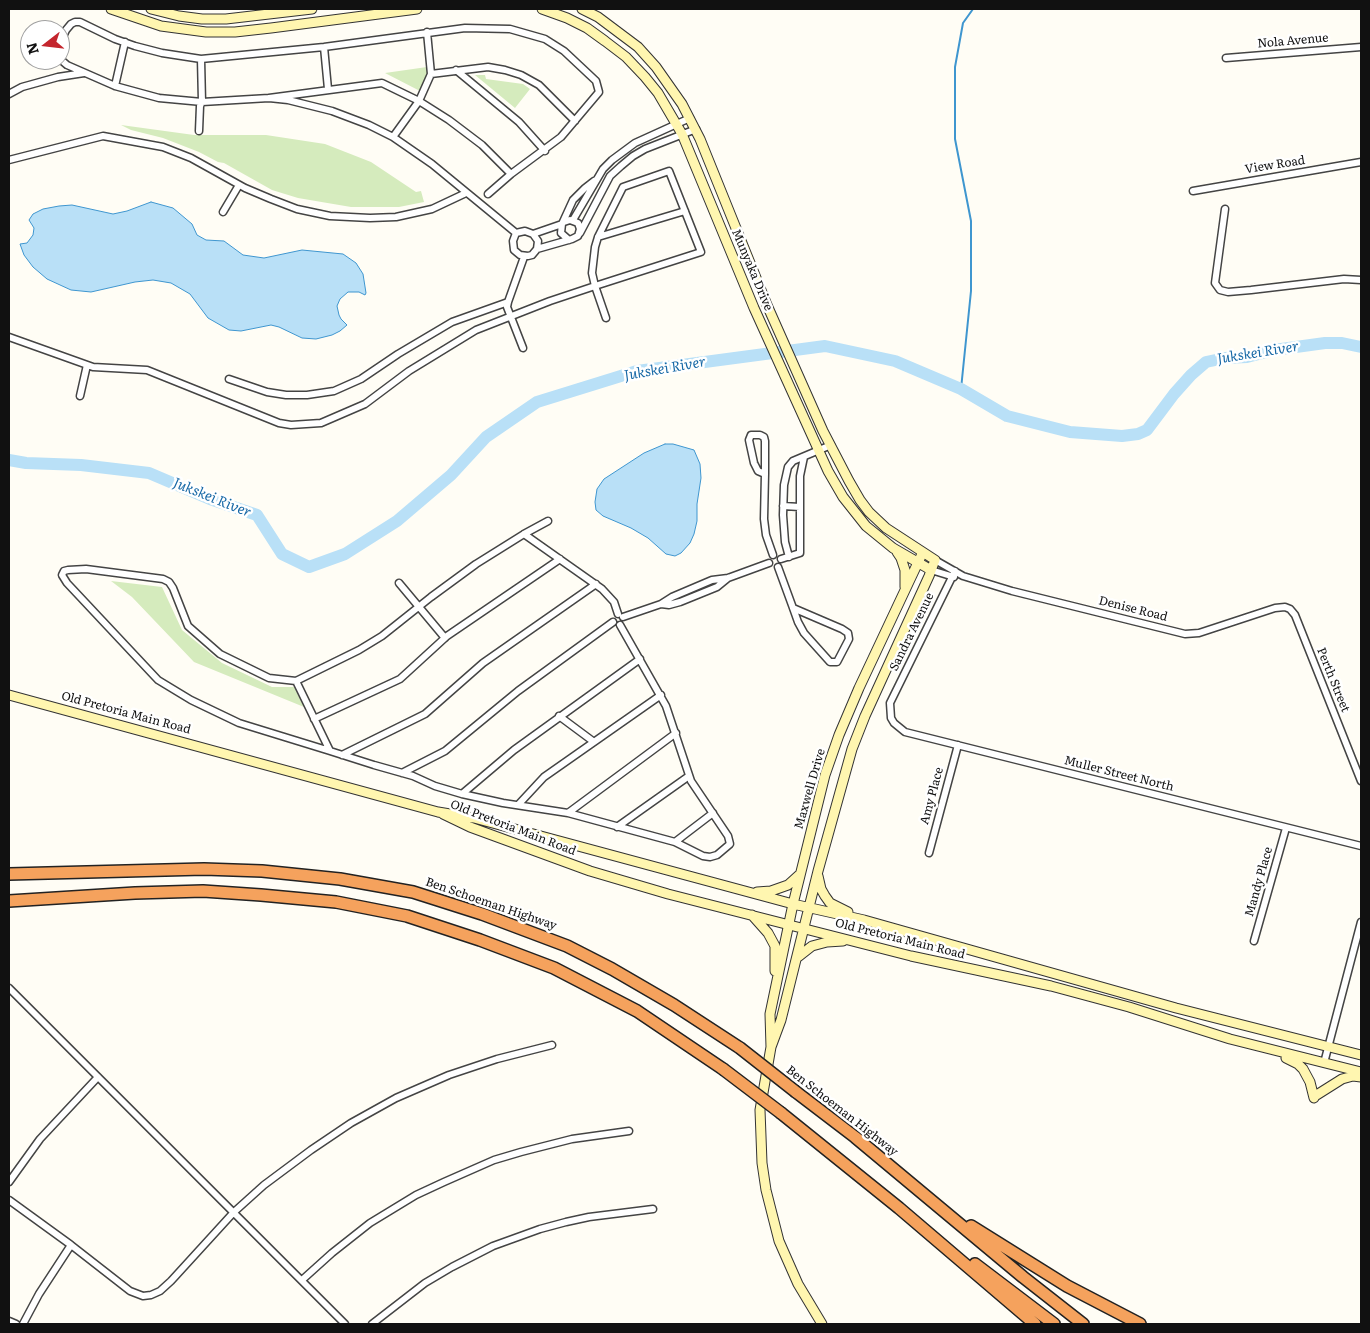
<!DOCTYPE html>
<style>
body{margin:0}
#map{position:relative;width:1370px;height:1333px;overflow:hidden;background:#fffdf5;font-family:Literata,serif}
canvas{display:block}
.frame{position:absolute;inset:0;border:10px solid #111;pointer-events:none}
.north{position:absolute;left:20px;top:20px;width:50px;height:50px;box-sizing:border-box;background:#fff;border:1px solid #a0a0a0;border-radius:50%;rotate:254deg;font-size:14px;font-weight:700;line-height:20px;text-align:center;color:#111}
.north::after{content:'';display:block;margin:auto;width:18px;height:22px;background:#c4262e;clip-path:polygon(50% 0,100% 100%,50% 72%,0 100%)}
</style>
<div id="map">
<canvas width="1370" height="1333"></canvas>
<div class="frame"></div>
<div class="north">N</div>
</div>
<script>
const c = document.querySelector('canvas').getContext('2d');
c.lineJoin = 'round';
function fillPath(path, color) {
  c.fillStyle = color;
  c.fill(path, 'evenodd');
}
function toPath(rows) {
  const path = new Path2D();
  for (const r of rows) {
    path.moveTo(r[0], r[1]);
    for (let i = 2; i < r.length; i += 2) path.lineTo(r[i], r[i + 1]);
  }
  return path;
}
function stroke(path, color, width, dash) {
  c.strokeStyle = color;
  c.lineWidth = width;
  c.lineCap = dash ? 'butt' : 'round';
  c.setLineDash(dash || []);
  c.stroke(path);
}
function drawText(font, color, halo, rows, align = 'center') {
  c.font = font + ' Literata,serif';
  c.lineWidth = 5;
  c.setLineDash([]);
  c.textBaseline = 'middle';
  c.strokeStyle = halo;
  c.fillStyle = color;
  for (const [text, x, y, turn = 0] of rows) {
    c.save();
    c.translate(x, y);
    c.rotate((+turn || 0) * Math.PI / 180);
    c.textAlign = isNaN(turn) ? turn : align;
    if (halo) c.strokeText(text, 0, 0);
    c.fillText(text, 0, 0);
    c.restore();
  }
}
fillPath(toPath([
 [427,67,428,74,420,91,385,73],
 [475,75,485,75,486,79,523,84,530,89,515,108],
 [121,125,194,135,266,135,325,144,371,162,416,192,421,191,424,202,399,207,351,207,298,198,272,190,224,163,218,162,199,152,163,138,131,130],
 [111,581,162,587,182,630,222,663,272,687,294,687,304,707,194,662,132,597]
]), '#d5ebbd');
const water = toPath([
 [151,202,173,208,192,224,197,235,206,240,224,241,243,255,264,258,302,250,343,254,356,263,363,274,366,293,365,295,359,292,348,292,340,299,337,306,339,315,341,319,347,325,340,331,332,335,316,339,302,338,279,327,271,325,241,331,229,330,208,318,190,294,171,283,153,280,135,282,91,292,71,290,47,279,33,267,24,255,20,244,27,243,33,235,34,228,29,220,33,214,43,209,59,206,72,205,113,214,127,211,151,202],
 [665,444,673,444,694,450,700,464,701,478,697,504,697,521,694,534,690,543,681,553,675,556,666,554,648,538,631,528,603,516,596,510,595,502,597,489,604,479,644,453,665,444]
]);
fillPath(water, '#b9e0f7');
stroke(water, '#3f96cf', 1);
stroke(toPath([
 [961,389,971,291,971,221,955,139,955,67,963,23,973,9]
]), '#3f96cf', 2);
stroke(toPath([
 [9,460,26,463,81,465,149,473,210,499,257,515,282,554,309,567,345,554,397,521,451,475,486,437,537,402,637,371,825,346,895,361,961,389,1007,416,1070,432,1122,436,1138,434,1147,430,1174,394,1191,375,1206,362,1225,358,1247,357,1274,350,1325,343,1342,343,1361,347]
]), '#b9e0f7', 12);
const street = toPath([
 [60,43,66,30,71,24,75,22,80,22,115,39,135,46,162,53,201,59,324,47,465,28,510,29,545,39,564,51,596,81,599,92,561,137,511,174,488,194],
 [324,47,328,89],
 [1226,58,1361,47],
 [60,59,67,65,115,86,159,98,202,102,269,98],
 [456,70,519,122,545,151],
 [431,74,488,67,505,70,521,75,539,85,575,121],
 [115,86,125,42],
 [9,94,22,87,58,77,84,73],
 [199,131,200,106,202,102,201,59],
 [393,137,419,101,431,74,427,32],
 [9,160,103,136,163,147,191,158,245,188,271,199,297,209,330,216,370,218,396,217,432,209,466,193],
 [511,174,482,145,449,120,419,101,382,83,269,98,288,100,332,111,369,125,393,137,432,164,516,233],
 [1193,191,1361,162],
 [1225,209,1215,283,1220,290,1228,292,1251,290,1344,279,1361,280],
 [223,212,239,185],
 [573,220,603,169,612,160,635,143,690,118],
 [580,233,610,176,621,166,633,156,645,149,696,129],
 [533,234,562,224],
 [598,237,685,211],
 [569,240,561,233,562,224,573,200,585,188,594,181],
 [537,249,538,241,533,234,525,231,516,233,513,241,514,250,520,255,528,256,532,255,537,249,572,239,578,236,580,229,578,223,570,220,564,222],
 [9,337,93,367,147,370,279,423,291,425,321,423,365,404,409,371,476,330,550,301,595,286,701,252,669,171,623,187,598,237,595,247,592,273,595,286,606,318],
 [523,348,507,307,508,302,524,257],
 [229,379,267,392,286,395,307,395,334,391,361,379,398,354,452,322,508,302],
 [80,396,87,365],
 [765,474,758,471,754,463,749,440,751,435,760,435,764,437,765,441,765,474,764,519,766,535,773,555],
 [783,506,800,507],
 [524,534,602,589,614,602,618,614],
 [789,557,785,542,783,515,784,485,788,467,793,461,831,445],
 [781,559,800,553,800,476,804,457],
 [935,560,963,576,1012,591,1185,634,1199,633,1275,608,1285,607,1290,609,1295,615,1361,781],
 [778,567,793,608,798,622,804,633,830,662,837,662,849,639,848,633,842,629,793,608],
 [931,570,954,577],
 [955,571,890,703,891,718,894,723,905,732,1361,846],
 [399,583,445,638],
 [661,604,669,605,680,602,717,587,728,578],
 [623,617,661,604,672,597,712,580,728,578,769,563],
 [296,681,330,751,374,765,413,776,435,786,462,794,503,803,568,813,675,842,703,856,710,857,717,855,730,844,728,836,691,781,666,706,620,625],
 [559,716,594,742],
 [314,719,400,679,447,636,560,559],
 [330,751,239,723,191,700,158,680,67,583,62,575,64,571,68,570,86,569,163,579,169,582,173,588,188,626,220,654,269,678,296,681,359,650,382,636,431,597,476,564,524,534,548,521],
 [342,755,425,714,483,663,596,584],
 [402,773,445,751,518,691,613,622],
 [462,794,514,750,640,659],
 [518,805,544,777,661,695],
 [568,813,676,733],
 [617,827,689,776],
 [675,842,713,813],
 [929,853,958,745],
 [1254,941,1286,828],
 [9,988,345,1324],
 [1324,1063,1361,922],
 [9,1182,40,1139,98,1077],
 [9,1200,71,1245,130,1291,143,1296,151,1295,160,1291,171,1281,234,1212,264,1185,311,1150,351,1123,396,1098,449,1075,497,1059,552,1045],
 [302,1280,332,1253,370,1223,416,1195,444,1182,494,1160,521,1152,572,1139,629,1131],
 [9,1321,16,1324],
 [23,1324,39,1294,71,1245],
 [372,1324,425,1283,452,1267,493,1246,540,1229,566,1222,589,1217,653,1209]
]);
const secondary = toPath([
 [111,9,161,26,206,32,235,32,271,28,417,9],
 [151,9,179,16,202,19,226,19,312,9],
 [542,9,567,18,587,28,605,41,626,57,645,77,658,93,682,134,754,308,828,471,843,497,866,526,893,548,931,570],
 [582,9,598,17,638,47,656,67,682,104,700,139,767,305,823,431,849,481,860,500,869,512,886,528,935,560,929,576,865,716,852,749,818,871,781,1020,771,1047],
 [897,552,901,558,905,570,905,587],
 [9,695,438,812,474,818,793,904,864,920,1176,1008,1361,1055],
 [443,814,470,827,590,871,668,894,911,956,1051,986,1129,1007,1230,1039,1361,1072],
 [818,876,821,889,825,896,830,903,848,912],
 [757,892,771,891,788,885,799,875],
 [752,915,768,933,775,946,775,971],
 [798,957,812,946,827,942,843,941],
 [1286,1058,1298,1064,1303,1069,1310,1082,1314,1098],
 [1315,1096,1342,1079,1353,1076,1361,1077],
 [822,1324,798,1284,779,1241,766,1190,762,1163,760,1110,771,1047,770,1014,793,904,825,775,839,735,859,688,922,554]
]);
const highway = toPath([
 [9,874,204,869,262,871,340,879,413,892,482,914,567,946,612,969,674,1005,740,1048],
 [9,901,135,893,203,891,261,895,336,902,407,916,480,940,554,968,637,1011,723,1069],
 [796,1092,855,1137,1023,1277,1083,1324],
 [781,1113,899,1208,1035,1324],
 [971,1226,1067,1286,1140,1324],
 [975,1264,1054,1324]
]);
stroke(street, '#444', 9);
stroke(secondary, '#333', 11);
stroke(highway, '#222', 14);
stroke(street, '#fff', 6);
stroke(secondary, '#fff6b0', 9);
stroke(highway, '#f5a25d', 11);
const highwayBridge = toPath([
 [740,1048,796,1092],
 [723,1069,781,1113]
]);
stroke(highwayBridge, '#222', 14, []);
stroke(highwayBridge, '#f5a25d', 11);
drawText('12px', '#111', '#fff', [
 ["Nola Avenue",1293,41,-5],
 ["View Road",1275,165,-9],
 ["Munyaka Drive",752,270,67],
 ["Denise Road",1133,609,14],
 ["Sandra Avenue",912,632,-64],
 ["Perth Street",1333,680,68],
 ["Old Pretoria Main Road",126,713,15],
 ["Muller Street North",1119,774,14],
 ["Maxwell Drive",810,789,-74],
 ["Amy Place",932,796,-75],
 ["Old Pretoria Main Road",513,828,21],
 ["Mandy Place",1259,882,-74],
 ["Ben Schoeman Highway",491,904,19],
 ["Old Pretoria Main Road",900,939,14],
 ["Ben Schoeman Highway",842,1111,38]
]);
drawText('italic 14px', '#1768a6', '#fff', [
 ["Jukskei River",1258,353,-9],
 ["Jukskei River",665,369,-10],
 ["Jukskei River",212,498,22]
]);
</script>
